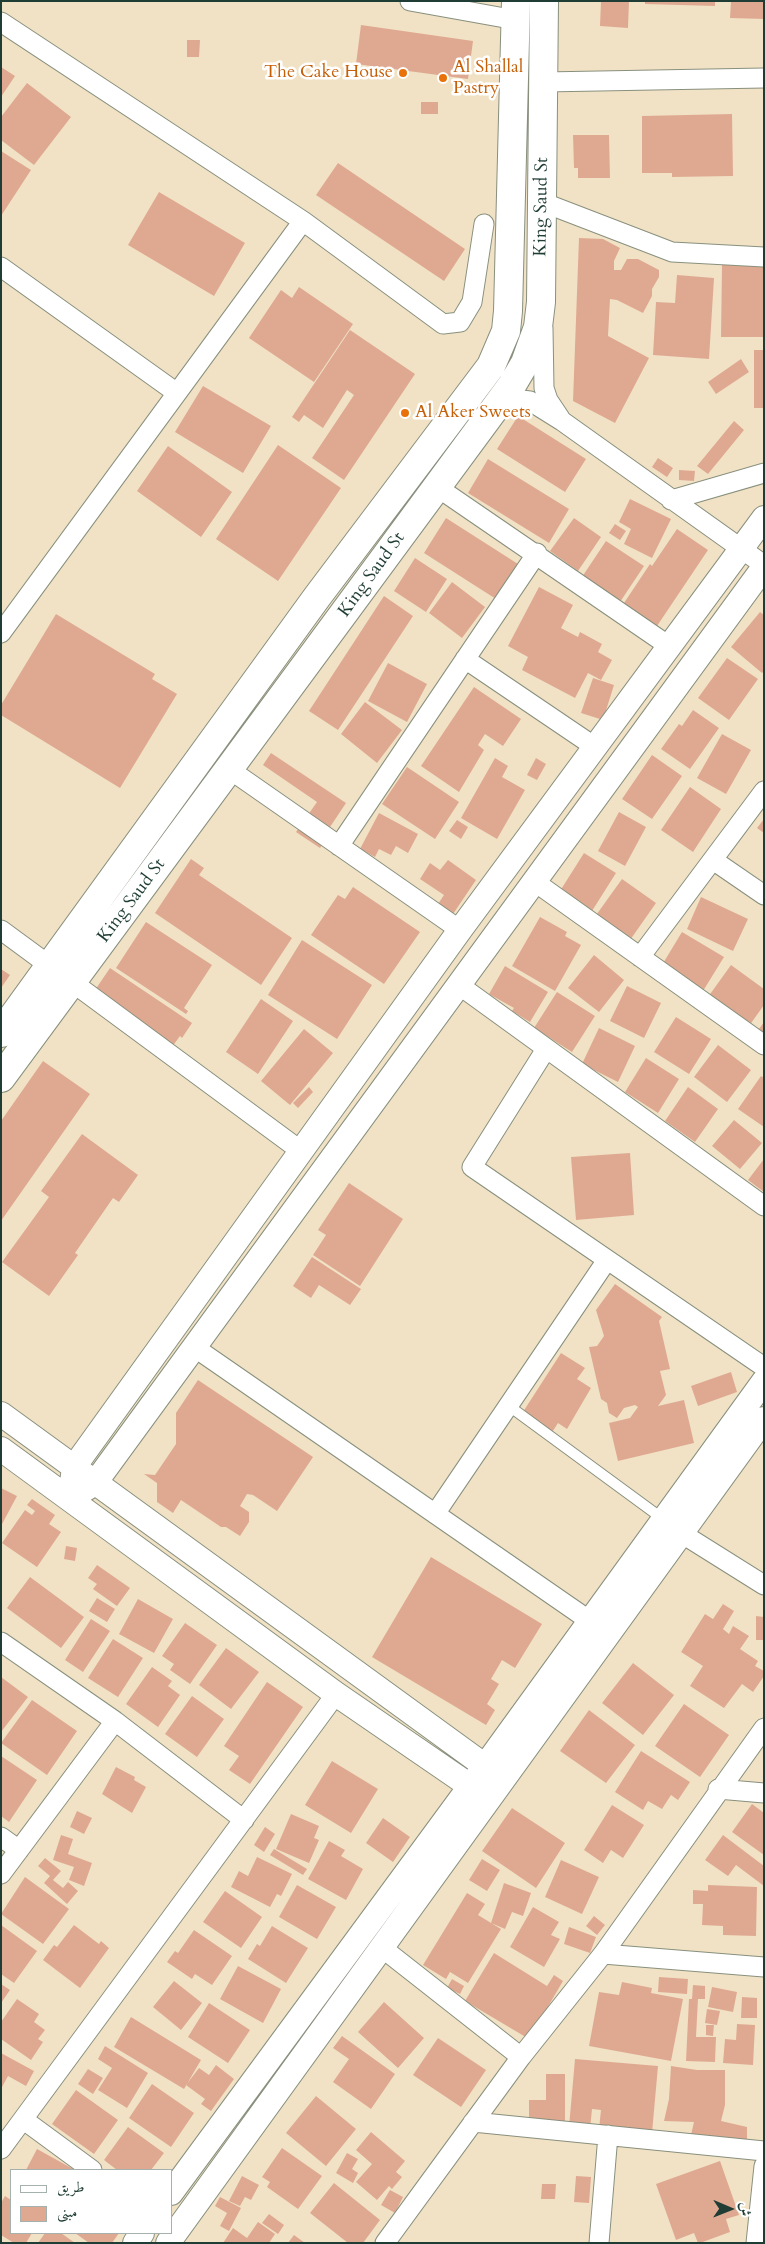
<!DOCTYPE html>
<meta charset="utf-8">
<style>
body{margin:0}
#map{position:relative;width:765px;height:2244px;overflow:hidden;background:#f1e2c6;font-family:Cardo,Amiri,serif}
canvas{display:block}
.frame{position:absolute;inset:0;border:2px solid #1f3d34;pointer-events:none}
.legend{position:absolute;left:10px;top:2169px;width:162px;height:65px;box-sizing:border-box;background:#fff;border:1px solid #a5b1ae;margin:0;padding:6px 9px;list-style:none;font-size:15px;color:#1f3d34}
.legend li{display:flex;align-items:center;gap:10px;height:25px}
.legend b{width:25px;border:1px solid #a5b1ae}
.north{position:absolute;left:705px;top:2184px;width:50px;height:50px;-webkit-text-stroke:4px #fff;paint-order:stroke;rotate:91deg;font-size:14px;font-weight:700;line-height:20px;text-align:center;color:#1f3d34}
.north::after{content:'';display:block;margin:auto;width:18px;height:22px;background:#1f3d34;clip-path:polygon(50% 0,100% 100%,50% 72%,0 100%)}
</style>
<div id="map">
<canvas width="765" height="2244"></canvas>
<div class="frame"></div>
<ul class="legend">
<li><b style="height:6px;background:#fff"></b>طريق</li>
<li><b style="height:14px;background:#dfa991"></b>مبنى</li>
</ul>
<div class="north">ش</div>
</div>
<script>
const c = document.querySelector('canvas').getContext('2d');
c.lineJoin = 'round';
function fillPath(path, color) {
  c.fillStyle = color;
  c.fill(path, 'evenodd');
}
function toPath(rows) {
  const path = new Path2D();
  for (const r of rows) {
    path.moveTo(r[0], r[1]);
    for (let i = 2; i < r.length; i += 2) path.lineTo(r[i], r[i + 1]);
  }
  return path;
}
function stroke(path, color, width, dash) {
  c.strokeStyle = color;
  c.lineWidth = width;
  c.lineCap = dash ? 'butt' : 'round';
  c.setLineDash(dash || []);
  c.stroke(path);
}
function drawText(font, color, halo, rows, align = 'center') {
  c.font = font + ' Cardo,serif';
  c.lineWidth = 5;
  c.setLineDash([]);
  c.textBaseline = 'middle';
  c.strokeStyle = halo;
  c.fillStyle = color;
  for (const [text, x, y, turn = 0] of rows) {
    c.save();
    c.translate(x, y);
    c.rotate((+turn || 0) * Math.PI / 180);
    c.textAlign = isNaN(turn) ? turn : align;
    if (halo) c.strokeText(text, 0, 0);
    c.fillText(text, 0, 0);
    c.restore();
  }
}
fillPath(toPath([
 [601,1,629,1,628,28,600,26],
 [645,1,715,1,715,6,645,4],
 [731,1,764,1,764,19,730,18],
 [361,25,473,41,468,79,356,64],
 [187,40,200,40,199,57,187,57],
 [1,67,15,76,1,97],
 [27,83,71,117,34,165,1,140,1,117],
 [421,102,438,102,438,114,421,114],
 [732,114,733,176,672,177,672,173,642,173,642,116],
 [573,135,609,135,610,178,578,178,578,168,574,168],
 [1,151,31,170,1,216],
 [338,163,465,249,444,281,316,195],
 [159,192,245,243,214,296,128,245],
 [579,238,603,239,620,248,614,261,614,270,621,270,627,259,638,259,659,270,659,277,652,289,652,296,643,313,617,300,610,299,608,336,649,358,615,423,573,401],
 [722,265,764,265,764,337,721,337],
 [677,275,714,278,709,359,653,355,656,302,675,303],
 [299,287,353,324,314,382,249,338,281,290,292,298],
 [350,330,415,374,344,480,312,458,354,395,347,390,323,428,304,415,299,422,292,417],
 [754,350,764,350,764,408,754,408],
 [741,359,749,372,716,394,708,382],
 [203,386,271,426,243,473,175,432],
 [518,416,586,459,565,492,497,449],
 [734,421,744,430,708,474,697,466],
 [278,445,341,488,278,581,216,539],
 [168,446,232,492,201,537,137,491],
 [658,458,673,468,667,477,652,467],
 [488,459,569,509,549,543,468,493],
 [679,470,695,471,694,481,679,480],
 [630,499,671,519,652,558,624,544,631,529,619,522],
 [446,518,518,564,496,599,424,553],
 [574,518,601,537,578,571,550,551],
 [615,524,626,531,620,540,609,533],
 [677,529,708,550,655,629,622,606,650,564,652,566],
 [606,541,644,566,620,602,582,577],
 [415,558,447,579,426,612,394,591],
 [452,582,485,607,462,638,429,613],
 [539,587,573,605,561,628,578,637,580,632,602,644,598,652,612,660,601,680,588,673,575,698,522,670,528,657,508,646],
 [384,596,413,616,338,730,309,711],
 [760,612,764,615,764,671,762,673,731,647],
 [56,614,155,674,152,679,177,694,120,788,1,715,1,705],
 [727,658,758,679,729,720,698,698],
 [388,663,427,684,407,722,368,701],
 [593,678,614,685,603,720,581,713],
 [474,687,521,719,503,746,485,734,478,745,484,750,459,792,421,766],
 [365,702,402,730,377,763,341,734],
 [693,710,719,728,690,769,661,749,679,724,682,726],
 [722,734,751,750,726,794,697,778],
 [271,753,346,803,330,827,333,829,320,848,296,832,317,802,263,765],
 [652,755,682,776,652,819,622,799],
 [495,758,508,766,502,777,525,790,497,839,461,818],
 [536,758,546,764,537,780,527,775],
 [407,767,459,802,435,839,382,804],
 [690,787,721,809,693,852,661,830],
 [619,812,646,827,625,866,598,851],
 [379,813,418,834,408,853,396,846,391,855,379,849,375,857,360,849],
 [764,819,764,833,757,828],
 [457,820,468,827,461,839,449,831],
 [584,853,616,873,592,911,560,891],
 [191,859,204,868,199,875,292,938,261,985,155,913],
 [448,860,476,880,451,917,436,907,444,895,420,879,430,863,440,870],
 [622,879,656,903,628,943,594,918],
 [353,887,420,932,384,984,311,935,338,895,345,899],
 [701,897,748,919,733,951,687,929],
 [540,917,567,932,565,936,581,945,555,991,512,966],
 [146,922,212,965,184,1008,188,1011,186,1014,116,968],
 [682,932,724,957,703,991,662,965],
 [302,940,372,985,337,1039,268,995],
 [594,955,624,980,599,1012,568,988],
 [731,965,764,989,764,1005,749,1026,708,997],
 [505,966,548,992,530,1022,512,1011,514,1008,489,994],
 [110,968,192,1023,182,1038,180,1036,172,1047,93,993],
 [1,969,10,975,1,988],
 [627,986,661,1003,644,1038,610,1021],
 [557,992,595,1016,572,1052,534,1028],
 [261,999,293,1021,258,1074,226,1052],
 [676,1017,711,1039,689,1074,654,1052],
 [764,1022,764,1039,756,1033],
 [599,1028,635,1046,618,1082,582,1064],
 [304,1029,333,1053,290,1105,261,1081],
 [718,1045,751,1070,727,1102,694,1077],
 [646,1058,679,1079,658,1113,625,1092],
 [43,1061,90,1094,1,1221,1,1121],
 [761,1076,764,1078,764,1127,738,1109],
 [309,1087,313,1092,298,1108,293,1103],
 [688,1087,718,1109,695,1142,665,1121],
 [734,1120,762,1143,740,1169,712,1146],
 [82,1134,138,1175,119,1202,113,1198,75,1253,78,1255,49,1296,2,1262,49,1197,41,1191],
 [630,1153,634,1215,576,1220,571,1157],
 [764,1159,764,1192,748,1180],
 [349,1183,403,1219,360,1286,313,1255,326,1235,318,1230],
 [312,1257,361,1289,350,1305,319,1285,311,1298,293,1286],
 [615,1284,662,1317,659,1321,670,1369,660,1371,666,1395,658,1406,684,1400,694,1443,618,1461,609,1423,630,1418,638,1407,635,1405,624,1408,617,1418,609,1413,607,1403,601,1399,589,1347,597,1346,604,1336,596,1310],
 [561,1353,585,1368,577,1379,591,1388,567,1429,558,1423,551,1434,521,1415],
 [731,1372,737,1392,698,1406,691,1386],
 [198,1380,313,1457,277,1511,253,1495,247,1494,240,1506,249,1512,249,1522,240,1536,226,1527,221,1527,181,1500,173,1513,157,1502,157,1483,144,1474,155,1475,176,1444,176,1413],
 [1,1488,17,1496,1,1526],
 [32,1499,55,1515,49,1524,61,1532,37,1567,2,1543,25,1510,32,1515,35,1511,27,1505],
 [66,1546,77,1548,75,1561,64,1559],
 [431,1557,542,1624,515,1668,502,1660,491,1679,499,1684,487,1704,495,1710,486,1725,372,1657],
 [97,1565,130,1588,117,1606,93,1589,97,1584,88,1578],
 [30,1577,84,1617,61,1648,7,1608],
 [97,1598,115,1609,107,1622,89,1611],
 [138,1599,173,1619,154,1653,119,1634],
 [723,1604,734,1611,723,1629,729,1634,733,1626,749,1636,740,1649,758,1661,755,1666,764,1671,764,1676,753,1692,742,1684,724,1708,690,1686,703,1666,681,1652,705,1614,713,1619],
 [756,1616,764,1617,764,1640,756,1640],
 [91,1619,110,1631,83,1672,65,1660],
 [185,1623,217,1645,190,1684,170,1670,174,1664,162,1656],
 [113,1639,143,1658,118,1697,88,1678],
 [226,1648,259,1672,231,1709,199,1685],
 [633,1663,674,1695,643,1735,602,1703],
 [152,1667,172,1681,168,1686,180,1695,158,1727,126,1704],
 [1,1677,28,1697,1,1732],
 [267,1682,303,1707,250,1784,229,1770,239,1756,224,1746],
 [192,1696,224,1719,197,1757,165,1734],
 [32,1700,77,1731,47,1775,1,1743],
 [684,1704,729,1735,700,1777,655,1746],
 [589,1710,635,1745,606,1783,560,1751],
 [641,1751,690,1782,678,1800,671,1795,662,1809,648,1801,643,1810,615,1792],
 [1,1756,37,1780,9,1822,1,1816],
 [332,1761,378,1789,351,1833,305,1805],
 [116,1767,135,1777,134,1780,146,1787,132,1813,102,1794],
 [752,1804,764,1813,764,1855,732,1832],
 [612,1805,644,1825,623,1858,611,1850,603,1863,584,1850],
 [512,1808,565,1843,536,1888,482,1851],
 [77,1811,92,1818,84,1834,70,1827],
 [291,1814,319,1826,314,1838,319,1840,309,1863,276,1849],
 [383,1818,410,1837,393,1862,366,1843],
 [265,1827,275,1834,264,1852,254,1845],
 [61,1835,73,1839,68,1854,92,1863,84,1886,69,1880,74,1867,53,1860],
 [723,1835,764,1866,764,1886,736,1865,728,1876,705,1860],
 [329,1841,345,1850,341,1856,363,1869,346,1900,308,1879],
 [274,1849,307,1869,303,1875,270,1855],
 [257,1857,292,1874,281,1896,277,1894,270,1907,231,1887,239,1871,248,1876],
 [45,1858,61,1871,53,1880,63,1888,68,1882,78,1891,67,1904,44,1883,50,1876,38,1866],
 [482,1859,500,1870,487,1891,469,1880],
 [561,1860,599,1877,582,1914,545,1897],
 [25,1877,69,1909,43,1944,1,1914],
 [504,1883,531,1893,523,1916,512,1912,505,1929,491,1923],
 [297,1885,336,1907,317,1939,279,1917],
 [708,1885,757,1887,756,1936,723,1935,723,1926,702,1925,703,1904,693,1904,693,1890,708,1891],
 [225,1891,262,1917,241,1948,203,1922],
 [467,1893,485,1904,478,1915,501,1929,468,1983,450,1972,446,1979,423,1965],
 [533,1907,559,1922,551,1935,560,1939,544,1967,510,1947],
 [594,1916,605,1925,597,1935,586,1926],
 [1,1925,37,1951,14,1983,1,1974],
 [74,1925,99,1944,101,1941,109,1948,80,1988,43,1960,54,1945,57,1947],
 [272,1926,308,1948,286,1983,248,1959,257,1944,260,1946],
 [569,1927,596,1937,590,1953,564,1944],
 [194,1930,232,1956,212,1985,195,1974,192,1979,167,1962,175,1951,178,1953],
 [494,1953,547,1986,554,1975,563,1981,529,2039,465,2001],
 [238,1966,281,1989,263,2023,220,1999],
 [659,1977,688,1979,687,1994,658,1992],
 [452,1979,464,1986,460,1994,447,1988],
 [174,1981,202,2003,181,2030,153,2007],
 [622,1982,652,1988,651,1993,683,1999,671,2061,589,2046,599,1992,619,1995],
 [1,1984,10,1990,1,2003],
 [693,1985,705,1986,705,1999,698,1999,696,2037,716,2037,715,2062,686,2061,689,1999,692,1999],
 [712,1987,737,1992,733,2012,708,2007],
 [742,1997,757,1998,757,2018,741,2018],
 [17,1999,39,2014,34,2022,45,2030,38,2039,43,2042,31,2060,1,2039,1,2022],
 [384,2002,424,2038,398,2068,358,2032],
 [209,2003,250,2030,228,2063,188,2037],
 [707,2009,720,2011,717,2025,705,2023],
 [131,2017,201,2060,184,2089,114,2047],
 [737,2024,755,2025,753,2065,723,2063,725,2039,736,2040],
 [706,2025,714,2025,713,2036,706,2035],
 [342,2036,395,2074,371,2109,333,2082,349,2059,333,2048],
 [438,2038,486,2070,461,2107,413,2075],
 [105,2046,148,2073,127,2108,98,2090,112,2068,98,2059],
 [1,2053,34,2071,26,2086,8,2076,1,2089],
 [575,2059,658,2066,652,2133,599,2129,601,2110,592,2109,590,2129,569,2127],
 [216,2065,234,2079,211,2111,201,2104,205,2099,186,2085,199,2068,209,2075],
 [671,2066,697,2070,725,2070,725,2105,721,2121,747,2127,747,2143,690,2139,694,2122,664,2121,669,2099],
 [88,2069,103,2078,93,2094,78,2084],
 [546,2074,565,2074,565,2121,529,2122,529,2100,546,2100],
 [152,2084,194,2113,171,2147,129,2118],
 [76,2090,118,2120,94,2154,52,2124],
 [316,2096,356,2129,326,2166,286,2133],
 [128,2127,164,2153,151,2170,117,2170,104,2160],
 [371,2132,405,2161,396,2172,402,2177,392,2189,389,2186,377,2200,356,2182,372,2164,356,2150],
 [282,2148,322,2176,298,2209,267,2187,270,2182,262,2177],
 [37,2149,75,2170,26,2170],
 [347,2153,358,2159,352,2169,358,2173,353,2183,336,2173],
 [720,2161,739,2215,726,2219,730,2232,700,2243,698,2243,694,2233,676,2240,656,2184],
 [242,2176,259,2185,251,2200,245,2197,240,2206,229,2201],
 [576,2176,591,2177,589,2203,574,2202],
 [334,2183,380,2220,363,2243,348,2243,310,2213],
 [542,2184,556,2184,555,2199,541,2199],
 [390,2190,403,2197,395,2213,381,2205],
 [5,2196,11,2200,11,2233,32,2233,26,2243,14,2243,1,2235,1,2203],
 [220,2197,241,2208,229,2231,220,2226,227,2213,215,2206],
 [269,2214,284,2225,278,2234,262,2223],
 [258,2222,275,2234,269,2243,223,2243,233,2228,247,2238],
 [45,2233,61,2233,75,2243,38,2243],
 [75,2233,119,2233,112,2243,89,2243],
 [294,2235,305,2243,288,2243]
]), '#dfa991');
const service = toPath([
 [509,1406,663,1519]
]);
const minor = toPath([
 [410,1,516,20],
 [1,22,303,221,443,324,460,322,472,302,484,224],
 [544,82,764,78],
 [542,202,672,252,764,257],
 [1,267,177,393,303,221],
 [543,328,544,388,548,400,560,418],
 [497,407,513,399,530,401,562,421,764,565],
 [437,487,669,646],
 [671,500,764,473],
 [1,633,177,393],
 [465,659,595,747],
 [229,769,460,930],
 [339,846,537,553],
 [713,860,764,895],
 [535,882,764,1045],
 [1,930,50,966],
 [640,957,764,791],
 [72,982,301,1151],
 [459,985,764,1206],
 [546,1049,472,1167,764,1367],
 [194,1347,590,1621],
 [435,1514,607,1260],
 [681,1533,764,1585],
 [1,1642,115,1721,244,1820],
 [718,1789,764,1793],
 [1,1837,19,1850],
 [1,1874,115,1721],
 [381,1947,521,2057],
 [603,1954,764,1967],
 [24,2120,92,2170],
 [473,2122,764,2151],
 [1,2149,336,1694],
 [385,2243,521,2057,603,1954,764,1728],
 [599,2243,608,2135],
 [756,2243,764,2166]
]);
const tertiary = toPath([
 [1,1414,485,1766,492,1780],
 [1,1449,336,1694,470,1786,486,1787],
 [70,1499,74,1467,460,930,764,518],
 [70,1499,95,1483,764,567],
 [171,2193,485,1766,764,1381],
 [135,2243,142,2233],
 [168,2243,764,1419]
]);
const primary = toPath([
 [1,1033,317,597,491,366,506,331,508,311,516,1],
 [1,1078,512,385,525,363,538,327,541,302,544,1]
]);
stroke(service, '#88907d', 12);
stroke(minor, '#88907d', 21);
stroke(tertiary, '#88907d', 26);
stroke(primary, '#88907d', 30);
stroke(service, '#fff', 10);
stroke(minor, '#fff', 19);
stroke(tertiary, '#fff', 24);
stroke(primary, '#fff', 28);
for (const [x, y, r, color] of [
 [403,73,5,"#e8710a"],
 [443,78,5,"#e8710a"],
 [405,413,5,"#e8710a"]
]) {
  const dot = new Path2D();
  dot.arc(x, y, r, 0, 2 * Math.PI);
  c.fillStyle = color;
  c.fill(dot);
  stroke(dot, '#fff', 2);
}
drawText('18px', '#c56008', '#fff', [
 ["Al Shallal",453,68],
 ["Pastry",453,89],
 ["The Cake House",393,73,"right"],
 ["Al Aker Sweets",415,413]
], 'left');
drawText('18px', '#1f3d34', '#fff', [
 ["King Saud St",542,207,-89],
 ["King Saud St",372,575,-54],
 ["King Saud St",132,901,-53]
]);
</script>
